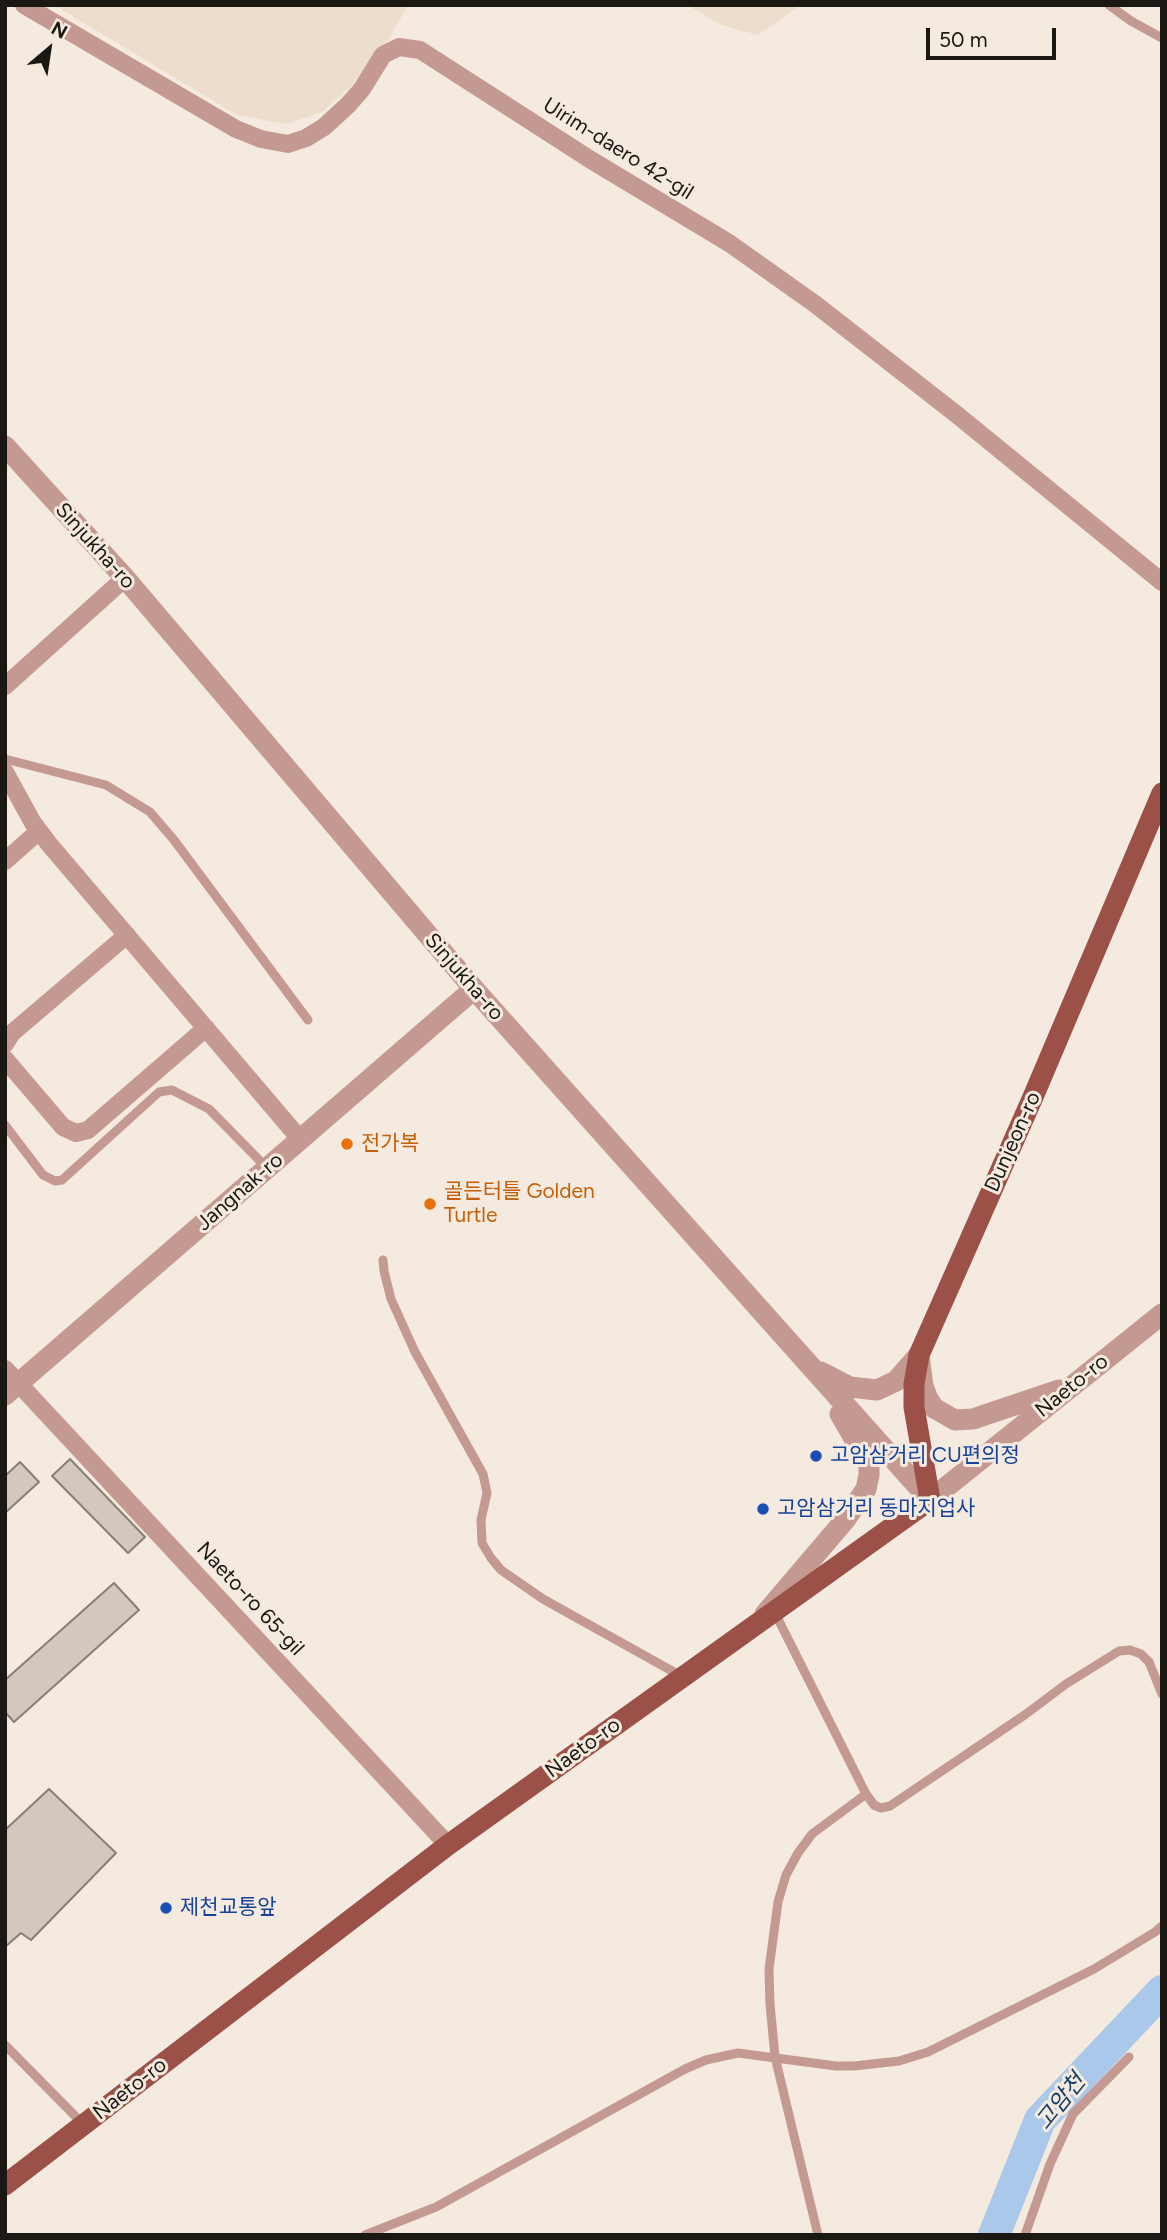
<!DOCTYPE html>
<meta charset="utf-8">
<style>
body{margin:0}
#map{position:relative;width:1167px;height:2240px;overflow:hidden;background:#f5eadf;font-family:Figtree,sans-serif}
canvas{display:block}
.frame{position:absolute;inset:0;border:7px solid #1b1713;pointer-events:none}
.north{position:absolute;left:14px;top:14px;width:70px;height:70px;-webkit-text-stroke:5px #f5eadf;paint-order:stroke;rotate:29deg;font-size:19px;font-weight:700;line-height:28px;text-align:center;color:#1b1713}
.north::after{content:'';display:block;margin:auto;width:24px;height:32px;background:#1b1713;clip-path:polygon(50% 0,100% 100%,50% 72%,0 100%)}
.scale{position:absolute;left:926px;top:28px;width:130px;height:32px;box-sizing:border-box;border:4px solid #1b1713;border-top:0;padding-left:9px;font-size:21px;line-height:24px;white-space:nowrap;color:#1b1713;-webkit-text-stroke:5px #f5eadf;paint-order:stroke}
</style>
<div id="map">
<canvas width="1167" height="2240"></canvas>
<div class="frame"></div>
<div class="north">N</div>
<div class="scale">50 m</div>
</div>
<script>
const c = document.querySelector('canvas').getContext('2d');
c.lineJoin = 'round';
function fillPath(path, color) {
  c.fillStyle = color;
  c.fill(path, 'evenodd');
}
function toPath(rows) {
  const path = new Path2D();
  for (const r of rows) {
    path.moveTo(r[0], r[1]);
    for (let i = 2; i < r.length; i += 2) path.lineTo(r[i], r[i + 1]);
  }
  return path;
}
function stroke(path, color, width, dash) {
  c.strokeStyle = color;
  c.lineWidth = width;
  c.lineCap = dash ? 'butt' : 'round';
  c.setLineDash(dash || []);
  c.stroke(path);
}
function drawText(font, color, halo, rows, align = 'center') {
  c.font = font + ' Figtree,"Noto Sans KR",sans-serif';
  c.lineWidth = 6;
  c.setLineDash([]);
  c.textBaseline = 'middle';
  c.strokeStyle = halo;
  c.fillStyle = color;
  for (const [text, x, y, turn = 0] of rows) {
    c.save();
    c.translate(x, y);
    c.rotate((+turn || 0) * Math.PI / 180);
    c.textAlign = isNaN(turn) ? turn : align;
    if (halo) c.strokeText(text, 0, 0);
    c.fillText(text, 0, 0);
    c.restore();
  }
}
fillPath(toPath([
 [54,5,408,5,388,41,353,84,322,112,287,124,237,115],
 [687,5,801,5,758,35,721,25]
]), '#edddcc');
stroke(toPath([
 [994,2235,1040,2120,1162,1991]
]), '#aac8ea', 32);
const building = toPath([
 [70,1459,145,1537,128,1553,52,1476,70,1459],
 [20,1462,39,1482,5,1513,5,1476,20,1462],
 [114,1583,139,1610,14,1722,5,1712,5,1680,114,1583],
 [49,1789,116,1853,31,1940,21,1933,5,1947,5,1830,49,1789]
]);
fillPath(building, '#d2c8bd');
stroke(building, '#887e74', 2);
stroke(toPath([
 [1109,5,1131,21,1162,38],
 [5,759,106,785,150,812,174,840,308,1020],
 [5,1125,43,1175,55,1181,62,1180,159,1092,172,1090,209,1109,266,1167],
 [383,1260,384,1271,391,1299,415,1352,483,1474,487,1493,481,1520,482,1543,491,1558,501,1570,543,1599,681,1676],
 [775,1613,866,1794],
 [5,2045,83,2124],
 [365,2235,436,2207,685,2069,706,2060,738,2053,836,2066,854,2066,899,2061,928,2052,1094,1969,1155,1932,1162,1926],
 [818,2235,775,2057,770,2004,769,1969,778,1902,786,1875,798,1853,812,1834,866,1794,874,1805,881,1808,890,1806,1026,1714,1066,1684,1119,1651,1130,1650,1141,1654,1149,1662,1162,1694],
 [1025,2235,1050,2164,1073,2114,1129,2057]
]), '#c49992', 9);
stroke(toPath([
 [24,5,236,129,261,139,288,144,306,138,324,127,348,105,362,89,383,55,399,47,420,50,591,160,729,243,815,304,956,414,1162,582],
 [5,686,125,578],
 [5,772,33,823,49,844,300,1139],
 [5,861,39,831],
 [5,1044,12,1033,127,935],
 [5,1059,63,1127,76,1133,88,1130,206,1028],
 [5,1369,448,1845]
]), '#c49992', 18);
stroke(toPath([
 [5,446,125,578,474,989,930,1500,1162,1314],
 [821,1372,850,1387,877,1390,896,1381,919,1355,923,1386,928,1399,934,1408,955,1420,973,1419,1059,1390],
 [5,1395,474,989],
 [765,1614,845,1520,866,1489,869,1475,869,1464,840,1414]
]), '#c49992', 21);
stroke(toPath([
 [5,2185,448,1845,930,1500,914,1407,914,1384,919,1355,1033,1097,1162,793]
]), '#9b5148', 21);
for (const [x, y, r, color] of [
 [347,1144,7,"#e8710a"],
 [430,1204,7,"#e8710a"],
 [816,1456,7,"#1a4fb4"],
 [763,1509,7,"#1a4fb4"],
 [166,1908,7,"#1a4fb4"]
]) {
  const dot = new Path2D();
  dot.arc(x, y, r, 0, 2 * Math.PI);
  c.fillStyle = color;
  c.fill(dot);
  stroke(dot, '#f5eadf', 2.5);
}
drawText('21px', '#1b1713', '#f5eadf', [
 ["Uirim-daero 42-gil",618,149,32],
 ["Sinjukha-ro",95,546,48],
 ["Sinjukha-ro",464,977,49],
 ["Dunjeon-ro",1013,1142,-66],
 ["Jangnak-ro",240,1192,-41],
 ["Naeto-ro",1072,1386,-39],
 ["Naeto-ro 65-gil",250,1599,47],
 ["Naeto-ro",583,1748,-36],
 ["Naeto-ro",130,2089,-38]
]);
drawText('21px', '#c56008', '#f5eadf', [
 ["전가복",361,1144],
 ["골든터틀 Golden",444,1192],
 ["Turtle",444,1216]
], 'left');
drawText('21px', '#164399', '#f5eadf', [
 ["고암삼거리 CU편의정",830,1456],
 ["고암삼거리 동마지업사",777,1509],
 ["제천교통앞",180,1908]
], 'left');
drawText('italic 23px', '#163f6a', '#f5eadf', [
 ["고암천",1061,2102,-51]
]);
</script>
